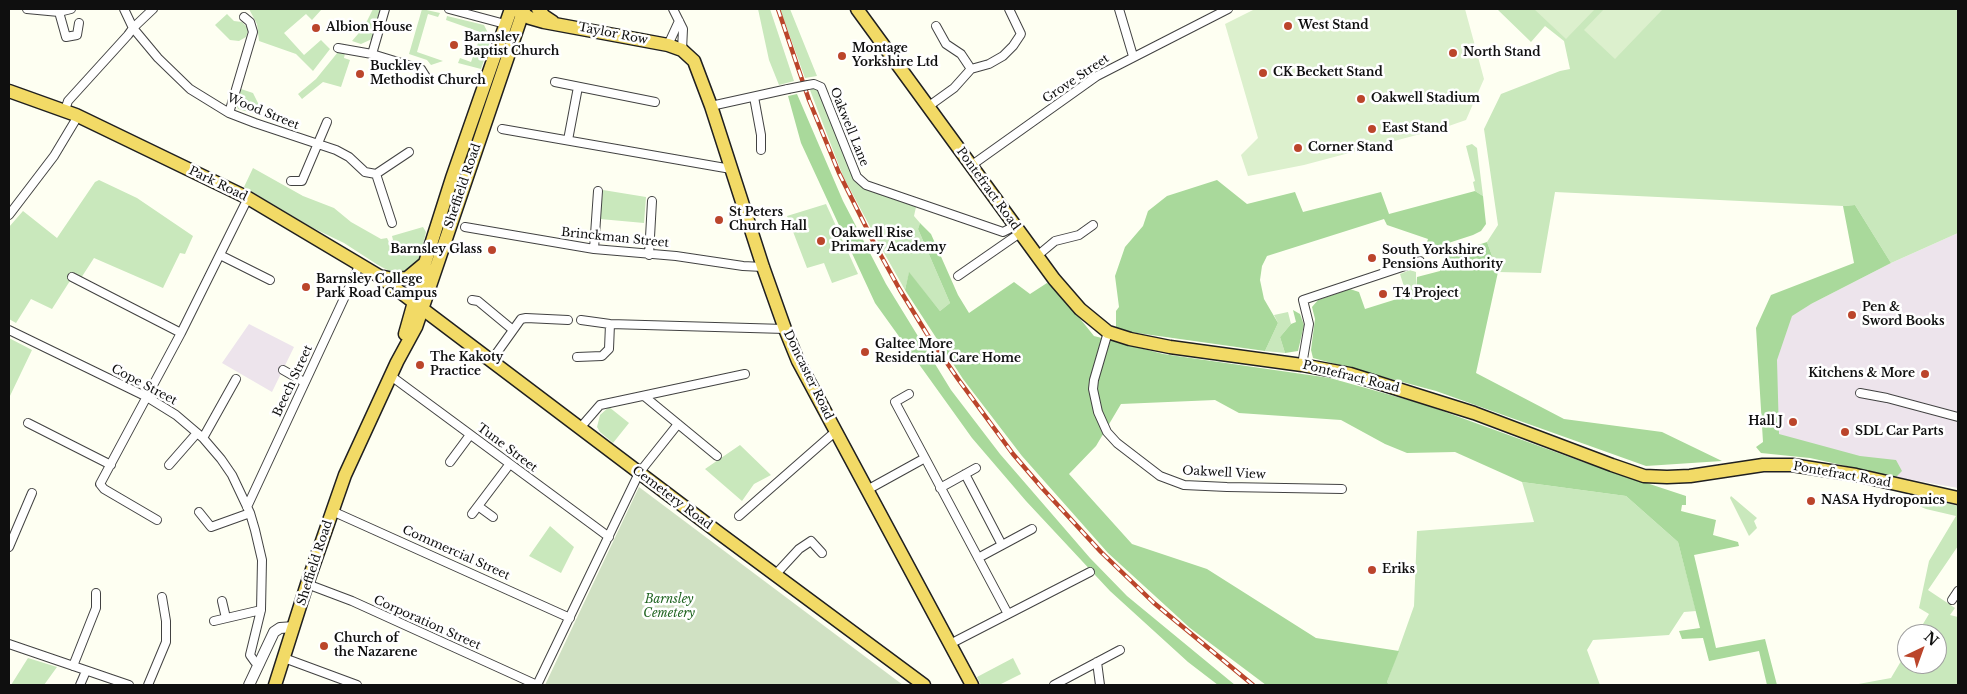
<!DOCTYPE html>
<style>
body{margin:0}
#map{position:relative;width:1967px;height:694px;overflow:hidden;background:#fefff2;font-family:"Libre Baskerville",serif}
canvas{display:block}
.frame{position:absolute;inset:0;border:10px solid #0f0f0f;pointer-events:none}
.north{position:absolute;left:1897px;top:624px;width:50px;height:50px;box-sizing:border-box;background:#fff;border:1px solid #9f9f9f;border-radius:50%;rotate:42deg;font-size:14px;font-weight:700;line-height:20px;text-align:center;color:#0f0f0f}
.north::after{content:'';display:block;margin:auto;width:18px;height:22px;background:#bb452b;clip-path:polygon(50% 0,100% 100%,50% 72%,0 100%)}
</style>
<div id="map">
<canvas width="1967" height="694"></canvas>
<div class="frame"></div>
<div class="north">N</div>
</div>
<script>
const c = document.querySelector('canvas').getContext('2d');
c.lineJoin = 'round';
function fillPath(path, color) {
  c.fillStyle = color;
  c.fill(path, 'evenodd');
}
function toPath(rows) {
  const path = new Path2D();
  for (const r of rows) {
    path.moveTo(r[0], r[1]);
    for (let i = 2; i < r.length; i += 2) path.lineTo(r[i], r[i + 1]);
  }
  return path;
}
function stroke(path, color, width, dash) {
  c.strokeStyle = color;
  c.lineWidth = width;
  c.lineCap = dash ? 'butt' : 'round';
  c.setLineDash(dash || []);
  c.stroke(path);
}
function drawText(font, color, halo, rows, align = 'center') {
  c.font = font + ' "Libre Baskerville",serif';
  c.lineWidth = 5;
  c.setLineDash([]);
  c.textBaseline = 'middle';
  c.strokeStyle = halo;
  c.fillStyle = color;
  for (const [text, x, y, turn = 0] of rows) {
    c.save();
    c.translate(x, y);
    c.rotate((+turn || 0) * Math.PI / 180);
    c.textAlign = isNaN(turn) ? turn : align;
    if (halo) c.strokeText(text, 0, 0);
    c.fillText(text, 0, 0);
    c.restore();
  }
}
fillPath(toPath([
 [1958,233,1958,488,1896,477,1777,446,1771,357,1783,310,1811,304,1891,263],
 [249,324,294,347,272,392,222,363]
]), '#ede4ec');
fillPath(toPath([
 [249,9,322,9,312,20,306,14,284,33,304,55,321,40,330,49,313,71,296,54,259,41,257,24],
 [373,9,380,9,372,39,361,44,352,41,364,27],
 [422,9,440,13,438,17,428,14,417,52,443,61,431,65,427,60,409,54],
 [758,9,770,9,794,81,779,85,769,60],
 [780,9,790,9,817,76,805,78],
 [1497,9,1958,9,1958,233,1891,263,1855,205,1843,206,1555,192,1541,273,1498,272,1487,242,1498,225,1484,129,1501,94,1560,71,1570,69,1564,41,1545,26,1531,42],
 [227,14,234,21,242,22,249,29,246,37,239,41,230,40,215,25],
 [447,16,484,25,491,39,481,69,458,63,460,58,471,62,478,43,476,42,480,32,446,20],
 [338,52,345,53,344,58,350,60,341,87,323,82,302,99,298,94,316,79],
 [816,88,821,93,850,171,857,183,870,191,916,207,914,216,920,223,918,229,950,303,940,311,909,273,905,290,883,251,843,176,810,90],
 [241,89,253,93,259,105,256,114,238,109,236,104],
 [1472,144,1477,148,1483,196,1475,191,1473,182,1475,181,1466,146],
 [253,168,303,196,334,208,351,222,381,239,387,238,389,242,393,240,392,236,423,227,426,232,420,257,416,263,403,273,395,274,378,265,344,243,311,227,244,187],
 [99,180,137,198,193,236,185,254,180,253,163,288,94,258,81,278,75,273,52,309,31,299,16,323,9,319,9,227,23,211,57,238,95,182],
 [603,190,646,197,644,223,600,219],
 [826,204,858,274,832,283,824,263,807,268,787,216],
 [1410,270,1416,272,1416,293,1407,296,1400,274],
 [1288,312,1291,324,1280,337,1285,353,1265,351,1278,323,1274,315],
 [9,338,32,350,9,398],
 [609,407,629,423,613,443,600,432,597,427,600,415],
 [740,445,771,475,754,484,742,501,705,469],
 [1522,482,1626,496,1678,542,1696,611,1684,612,1669,635,1593,640,1587,650,1600,685,1389,685,1387,682,1414,606,1417,531,1534,522],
 [1914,495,1958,506,1958,546,1928,590,1955,608,1950,615,1958,617,1958,685,1853,685,1891,678,1907,651,1907,664,1937,664,1937,634,1917,634,1929,614,1919,608,1929,561,1956,516,1926,509,1910,502],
 [1731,496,1757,518,1754,521,1757,528,1749,536,1730,498],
 [550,526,574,547,561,573,529,556],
 [28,658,57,667,44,685,11,685],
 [1013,658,1021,674,999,685,981,685,977,677]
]), '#c9e8bc');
fillPath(toPath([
 [797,94,843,201,886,284,951,390,1000,454,1090,558,1127,596,1235,685,1218,685,1188,662,1110,591,1026,501,972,438,875,303,801,143,788,96],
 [1217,180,1247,204,1295,192,1303,212,1381,192,1389,214,1475,191,1483,196,1486,224,1481,231,1473,235,1433,248,1432,245,1426,245,1428,239,1387,225,1384,219,1267,256,1262,266,1260,280,1264,299,1278,323,1265,351,1116,330,1116,311,1119,307,1115,276,1125,247,1143,226,1148,211,1167,196],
 [1855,205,1891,263,1811,304,1792,316,1777,360,1779,434,1860,456,1896,460,1902,471,1896,477,1810,458,1761,453,1756,447,1763,442,1756,328,1771,295,1854,263,1843,206],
 [920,223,931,234,958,295,969,313,1014,282,1030,294,1047,283,1057,290,1094,336,1163,354,1330,378,1426,405,1583,462,1686,496,1686,505,1682,505,1681,511,1716,520,1713,535,1738,542,1739,546,1694,555,1716,648,1765,639,1777,685,1767,685,1759,651,1709,661,1703,638,1682,639,1679,631,1700,628,1678,542,1626,496,1522,482,1455,452,1407,453,1385,444,1341,420,1239,413,1215,400,1121,404,1096,446,1069,474,1132,544,1207,569,1316,638,1399,651,1387,682,1389,685,1266,685,1190,628,1108,553,1022,456,963,379,905,290,909,272,940,311,950,303,918,229],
 [1487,242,1498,272,1476,373,1564,419,1662,432,1722,461,1646,466,1436,391,1313,358,1311,350,1315,319,1312,307,1318,300,1350,289,1359,292,1365,309,1416,293,1417,277,1440,271,1444,256],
 [1293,310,1300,314,1304,325,1298,351,1285,353,1280,337,1291,324,1296,322]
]), '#a9d99b');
fillPath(toPath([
 [639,487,903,685,545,685]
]), '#d0e1c3');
fillPath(toPath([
 [1255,9,1465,9,1484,79,1466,120,1443,128,1304,165,1248,176,1241,155,1258,138,1225,24],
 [1534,9,1595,9,1566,39],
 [1604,9,1663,9,1615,59,1584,30]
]), '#dcf0cd');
const minor = toPath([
 [27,9,59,12,71,9],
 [124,9,133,28,158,58,190,89,229,113,255,123,336,150,349,157,365,172,376,174,409,152],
 [385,9,372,54,421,69,426,77],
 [449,9,505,24],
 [673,9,683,29,682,50],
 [1119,9,1133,56],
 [59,12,66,37,77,35,79,23],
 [936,26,946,44,961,54,971,69],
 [668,45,679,21],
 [338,48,372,54],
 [555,82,655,102],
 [808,85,814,84,821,87,857,177,866,185,1003,232,1015,226],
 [754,97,761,135,761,150],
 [711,106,788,89],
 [929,106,954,88,971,69,989,64,1003,56,1013,46,1021,34,1009,9],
 [65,110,68,101,128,35,133,28,153,9],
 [229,113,253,32,250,22,244,17],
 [502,129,731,169],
 [568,140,578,87],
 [972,165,1097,76,1228,9],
 [376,174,392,223],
 [291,181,302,181,327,122],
 [9,215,54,156,75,121,76,115],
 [465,227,594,249,676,256,743,266,763,267],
 [594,249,598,191],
 [220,255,270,280],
 [649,255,652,201],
 [1037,256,1055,241,1079,235,1093,225],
 [958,276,1020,233],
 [72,277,181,333],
 [472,300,478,301,513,330],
 [581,320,610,324,785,329],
 [9,330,147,397,176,415,203,438,221,459,232,475,250,513,255,530,262,560,261,610,250,655,255,662,260,663],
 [1108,332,1094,380,1093,389,1098,412,1107,432,1117,443,1160,476,1184,485,1227,487,1342,489],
 [577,357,602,356,609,349,610,324],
 [491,361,521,319,526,318,568,320],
 [1302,365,1309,324,1303,300,1420,261],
 [283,370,304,382],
 [391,376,609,537],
 [1860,393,1887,398,1958,417],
 [909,394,895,402,925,458],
 [644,396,717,456],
 [28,423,111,465],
 [580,428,600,405,745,374],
 [203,438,236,379],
 [450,462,470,435],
 [169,465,197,433],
 [965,474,1002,545],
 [940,488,976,468],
 [867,490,925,458,1008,614],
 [478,506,493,517],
 [247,507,360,264],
 [332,511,570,618],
 [199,512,211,527,250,513],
 [472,514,509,465],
 [739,516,836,431],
 [157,520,104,489,100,484,181,333,248,198],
 [9,547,32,493],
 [978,558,1032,529],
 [775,575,799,549,811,541,822,553],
 [307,584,352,601,537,685],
 [1952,600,1958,591],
 [222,601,226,618],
 [214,621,261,610],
 [9,644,129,685],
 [950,644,1090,572],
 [284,658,357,685],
 [1097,662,1100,685],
 [73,666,96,608,96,593],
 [80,685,86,671],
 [148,685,166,642,166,621,162,597],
 [537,685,639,473,678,424],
 [1054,685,1120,650]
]);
const tertiary = toPath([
 [249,685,274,632,280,628,294,627]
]);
const trunk = toPath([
 [515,9,530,18,544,22,668,45,682,50,694,61,711,106,763,267,785,329,798,361,972,685],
 [538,9,544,16,553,22],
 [857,9,1054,279,1080,309,1108,332,1130,339,1170,347,1302,365,1350,374,1474,413,1612,465,1644,476,1667,477,1690,476,1763,465,1792,465,1856,475,1958,498],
 [9,91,76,115,248,198,379,276,719,533,924,685],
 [384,277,393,279,407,278,425,263],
 [405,334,425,263,452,178,511,9],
 [275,685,307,584,345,475,397,362,416,327,524,9]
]);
stroke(minor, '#424242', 10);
stroke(tertiary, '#424242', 12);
stroke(trunk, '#202020', 15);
stroke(minor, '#fff', 8);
stroke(tertiary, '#fff', 10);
stroke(trunk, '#f2da66', 12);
const rail = toPath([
 [778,9,809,100,839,173,874,243,900,290,927,334,958,379,1013,454,1043,489,1101,552,1154,603,1253,685]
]);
stroke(rail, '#bb452b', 4.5);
stroke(rail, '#fff', 2.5, [8]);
const minorBridge = toPath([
 [788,89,808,85]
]);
stroke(minorBridge, '#424242', 10, []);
stroke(minorBridge, '#fff', 8);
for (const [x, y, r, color] of [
 [1288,26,5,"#bb452b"],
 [316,28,5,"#bb452b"],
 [454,45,5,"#bb452b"],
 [1453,53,5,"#bb452b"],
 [842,56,5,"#bb452b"],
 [1263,73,5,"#bb452b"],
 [360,74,5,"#bb452b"],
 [1361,99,5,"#bb452b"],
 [1372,129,5,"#bb452b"],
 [1298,148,5,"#bb452b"],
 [719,220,5,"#bb452b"],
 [821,241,5,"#bb452b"],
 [492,250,5,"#bb452b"],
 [1372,258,5,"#bb452b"],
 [306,287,5,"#bb452b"],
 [1383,294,5,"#bb452b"],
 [1852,315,5,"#bb452b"],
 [865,352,5,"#bb452b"],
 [420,365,5,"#bb452b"],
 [1925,374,5,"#bb452b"],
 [1793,422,5,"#bb452b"],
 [1845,432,5,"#bb452b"],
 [1811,501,5,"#bb452b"],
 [1372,570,5,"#bb452b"],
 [324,646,5,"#bb452b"]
]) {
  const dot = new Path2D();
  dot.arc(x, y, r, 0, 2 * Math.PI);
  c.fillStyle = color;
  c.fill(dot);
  stroke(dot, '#fff', 2);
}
drawText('bold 12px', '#0f0f0f', '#fff', [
 ["West Stand",1298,26],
 ["Albion House",326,28],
 ["Barnsley",464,38],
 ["Baptist Church",464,52],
 ["Montage",852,49],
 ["Yorkshire Ltd",852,63],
 ["North Stand",1463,53],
 ["Buckley",370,67],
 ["Methodist Church",370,81],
 ["CK Beckett Stand",1273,73],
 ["Oakwell Stadium",1371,99],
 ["East Stand",1382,129],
 ["Corner Stand",1308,148],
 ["St Peters",729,213],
 ["Church Hall",729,227],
 ["Oakwell Rise",831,234],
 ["Primary Academy",831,248],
 ["Barnsley Glass",482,250,"right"],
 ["South Yorkshire",1382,251],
 ["Pensions Authority",1382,265],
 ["Barnsley College",316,280],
 ["Park Road Campus",316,294],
 ["T4 Project",1393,294],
 ["Pen &",1862,308],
 ["Sword Books",1862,322],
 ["Galtee More",875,345],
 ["Residential Care Home",875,359],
 ["The Kakoty",430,358],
 ["Practice",430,372],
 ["Kitchens & More",1915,374,"right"],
 ["Hall J",1783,422,"right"],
 ["SDL Car Parts",1855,432],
 ["NASA Hydroponics",1821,501],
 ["Eriks",1382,570],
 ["Church of",334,639],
 ["the Nazarene",334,653]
], 'left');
drawText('12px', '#0f0f0f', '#fff', [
 ["Taylor Row",613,34,11],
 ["Grove Street",1076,79,-34],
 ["Wood Street",263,112,22],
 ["Oakwell Lane",849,127,68],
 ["Park Road",218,184,26],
 ["Sheffield Road",463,186,-71],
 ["Pontefract Road",988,189,54],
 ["Brinckman Street",615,238,6],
 ["Doncaster Road",808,375,64],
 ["Pontefract Road",1351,377,14],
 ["Beech Street",293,381,-65],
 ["Cope Street",144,385,28],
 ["Tune Street",507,448,37],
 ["Oakwell View",1224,473,3],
 ["Pontefract Road",1842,475,10],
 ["Cemetery Road",672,498,37],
 ["Commercial Street",456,553,24],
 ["Sheffield Road",315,563,-72],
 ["Corporation Street",427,623,24]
]);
drawText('italic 12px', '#216522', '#fff', [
 ["Barnsley",669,600],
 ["Cemetery",669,614]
]);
</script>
